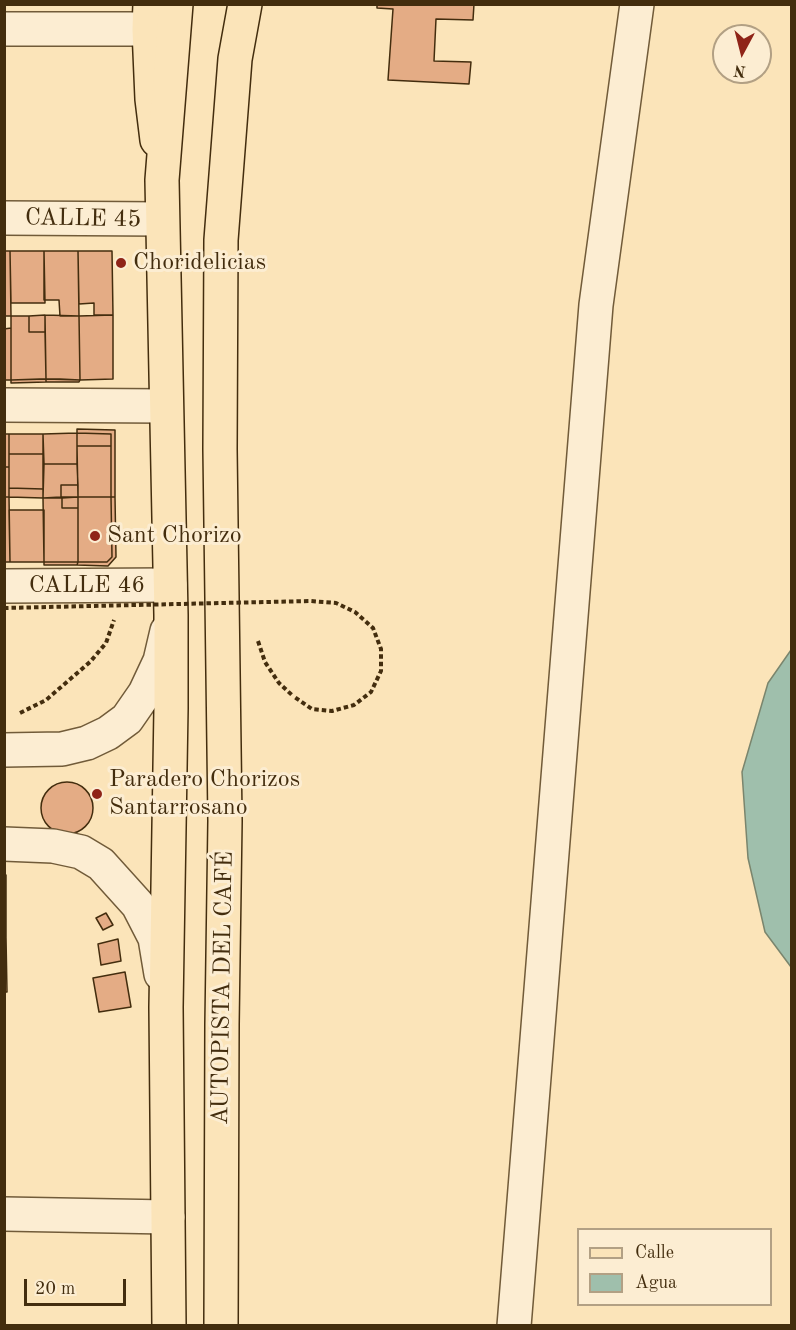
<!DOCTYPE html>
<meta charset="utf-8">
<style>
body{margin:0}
#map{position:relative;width:796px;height:1330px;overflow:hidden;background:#fbe4b9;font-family:"Old Standard TT",serif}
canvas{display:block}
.frame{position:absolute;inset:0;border:6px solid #432d0e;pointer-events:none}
.legend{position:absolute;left:577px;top:1228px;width:195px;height:78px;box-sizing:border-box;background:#fcedd2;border:2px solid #b2a084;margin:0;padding:8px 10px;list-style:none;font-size:18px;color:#432d0e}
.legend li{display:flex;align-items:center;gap:12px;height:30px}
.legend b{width:30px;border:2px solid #b2a084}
.north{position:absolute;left:712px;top:24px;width:60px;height:60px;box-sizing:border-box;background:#fcedd2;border:2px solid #b2a084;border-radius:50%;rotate:187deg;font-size:16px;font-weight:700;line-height:24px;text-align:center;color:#432d0e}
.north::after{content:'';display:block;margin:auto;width:21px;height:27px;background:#8f2418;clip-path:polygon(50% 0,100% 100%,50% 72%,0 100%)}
.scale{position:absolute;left:24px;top:1279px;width:102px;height:27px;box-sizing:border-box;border:3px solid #432d0e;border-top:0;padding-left:8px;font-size:18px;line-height:21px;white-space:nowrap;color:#432d0e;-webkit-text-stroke:4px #fcedd2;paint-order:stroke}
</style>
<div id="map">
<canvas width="796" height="1330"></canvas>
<div class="frame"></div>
<ul class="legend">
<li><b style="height:8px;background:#fbe4b9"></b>Calle</li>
<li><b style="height:16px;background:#9fbfac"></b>Agua</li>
</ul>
<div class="north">N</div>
<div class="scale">20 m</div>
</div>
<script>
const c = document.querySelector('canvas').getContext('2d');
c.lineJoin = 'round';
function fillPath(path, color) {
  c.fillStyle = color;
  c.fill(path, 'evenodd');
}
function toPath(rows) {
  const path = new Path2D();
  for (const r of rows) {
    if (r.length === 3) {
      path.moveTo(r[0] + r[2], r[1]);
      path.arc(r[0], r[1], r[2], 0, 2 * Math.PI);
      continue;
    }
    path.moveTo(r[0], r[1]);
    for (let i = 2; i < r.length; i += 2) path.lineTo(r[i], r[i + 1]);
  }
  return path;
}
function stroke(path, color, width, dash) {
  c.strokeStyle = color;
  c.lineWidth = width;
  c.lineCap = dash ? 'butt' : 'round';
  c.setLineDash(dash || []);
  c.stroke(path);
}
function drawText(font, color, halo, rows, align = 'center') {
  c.font = font + ' "Old Standard TT",serif';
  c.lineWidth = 6;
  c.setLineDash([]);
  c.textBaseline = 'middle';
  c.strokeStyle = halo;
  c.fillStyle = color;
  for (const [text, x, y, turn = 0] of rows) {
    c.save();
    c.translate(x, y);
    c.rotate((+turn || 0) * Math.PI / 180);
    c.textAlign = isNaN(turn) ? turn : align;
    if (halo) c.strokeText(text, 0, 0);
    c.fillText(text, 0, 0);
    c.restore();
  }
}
const water = toPath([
 [791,650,791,967,765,932,748,858,742,772,768,683,791,650]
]);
fillPath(water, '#9fbfac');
stroke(water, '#7a856d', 1.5);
const building = toPath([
 [377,4,474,4,473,20,436,19,434,61,471,62,469,84,388,80,393,9,377,8,377,4],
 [4,251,10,251,11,316,4,316,4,251],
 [10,251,44,251,45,303,11,303,10,251],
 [44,251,78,251,79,316,60,316,59,300,44,300,44,251],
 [78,251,112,251,113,315,94,315,94,303,79,304,78,251],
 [45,315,45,332,29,332,29,316,45,315],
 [45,315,79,316,80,380,46,379,45,315],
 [113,315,113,379,80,380,79,316,113,315],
 [11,316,29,316,29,332,45,332,46,379,11,380,11,316],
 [11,328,11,380,4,380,4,329,11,328],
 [40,379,46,379,46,382,11,383,11,380,40,379],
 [46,379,60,379,80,380,79,382,46,382,46,379],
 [77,429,115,430,115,497,111,497,111,434,77,433,77,429],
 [77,433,77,464,44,464,43,434,77,433],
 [77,433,111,434,111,446,77,446,77,433],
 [4,434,9,434,9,467,4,467,4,434],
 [9,434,43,434,43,454,9,454,9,434],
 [77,446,111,446,111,497,78,497,77,446],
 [9,454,43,454,43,489,9,488,9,454],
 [44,464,77,464,78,485,61,485,61,497,43,498,44,464],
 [4,467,9,467,9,497,4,497,4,467],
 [61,485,78,485,78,497,61,497,61,485],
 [9,488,43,489,43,498,9,497,9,488],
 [4,497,9,497,10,562,4,562,4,497],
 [78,497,78,508,62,508,62,498,78,497],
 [78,497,111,497,112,557,107,562,78,562,78,497],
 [111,497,115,497,116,557,108,566,77,565,78,562,107,562,112,557,111,497],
 [43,498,62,498,62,508,78,508,78,562,44,562,43,498],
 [9,510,44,510,44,562,10,562,9,510],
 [44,562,78,562,77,565,44,565,44,562],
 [67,808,26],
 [4,875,6,875,6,937,4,937,4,875],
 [106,913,113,925,103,930,96,918,106,913],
 [4,937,6,937,7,992,4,992,4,937],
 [118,939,121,961,101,965,98,944,118,939],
 [125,972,131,1007,99,1012,93,978,125,972]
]);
fillPath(building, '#e4ac85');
stroke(building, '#432d0e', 1.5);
const street = toPath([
 [4,29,149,29],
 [4,218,162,219],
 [4,405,166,406],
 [4,586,170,585],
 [4,750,62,749,87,743,108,733,127,719,145,693,160,661,167,631],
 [4,844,53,846,81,852,101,864,138,905,155,938,161,974],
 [4,1214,168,1217],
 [514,1326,596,305,637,4]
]);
const primary = toPath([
 [150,4,149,29,152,99,157,140]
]);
const highway = toPath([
 [169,1326,166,1007,171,708,171,615,162,180,176,4],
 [221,1326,222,1024,225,821,220,449,221,240,235,59,245,4]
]);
stroke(street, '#715b39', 36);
stroke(primary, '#432d0e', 36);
stroke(highway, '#432d0e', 36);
stroke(toPath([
 [258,641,265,662,279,683,293,696],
 [20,713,46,700,90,662,106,643,114,620]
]), '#432d0e', 4, [4.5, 3]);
stroke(street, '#fcedd2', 33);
stroke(primary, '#fbe4b9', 33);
stroke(highway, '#fbe4b9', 33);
stroke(toPath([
 [4,608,310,601,336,603,355,612,373,628,381,649,381,671,371,692,354,705,332,711,312,709,293,696]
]), '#432d0e', 4, [4.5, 3]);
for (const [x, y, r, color] of [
 [121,263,6,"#8f2418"],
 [95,536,6,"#8f2418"],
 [97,794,6,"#8f2418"]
]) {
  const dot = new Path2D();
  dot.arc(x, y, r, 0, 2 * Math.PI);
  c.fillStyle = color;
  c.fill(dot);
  stroke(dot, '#fcedd2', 2);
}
drawText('24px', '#432d0e', '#fcedd2', [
 ["CALLE 45",83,219,1],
 ["CALLE 46",87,586],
 ["AUTOPISTA DEL CAFÉ",223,988,-89]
]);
drawText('24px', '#432d0e', '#fcedd2', [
 ["Choridelicias",133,263],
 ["Sant Chorizo",107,536],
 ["Paradero Chorizos",109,780],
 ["Santarrosano",109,808]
], 'left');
</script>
